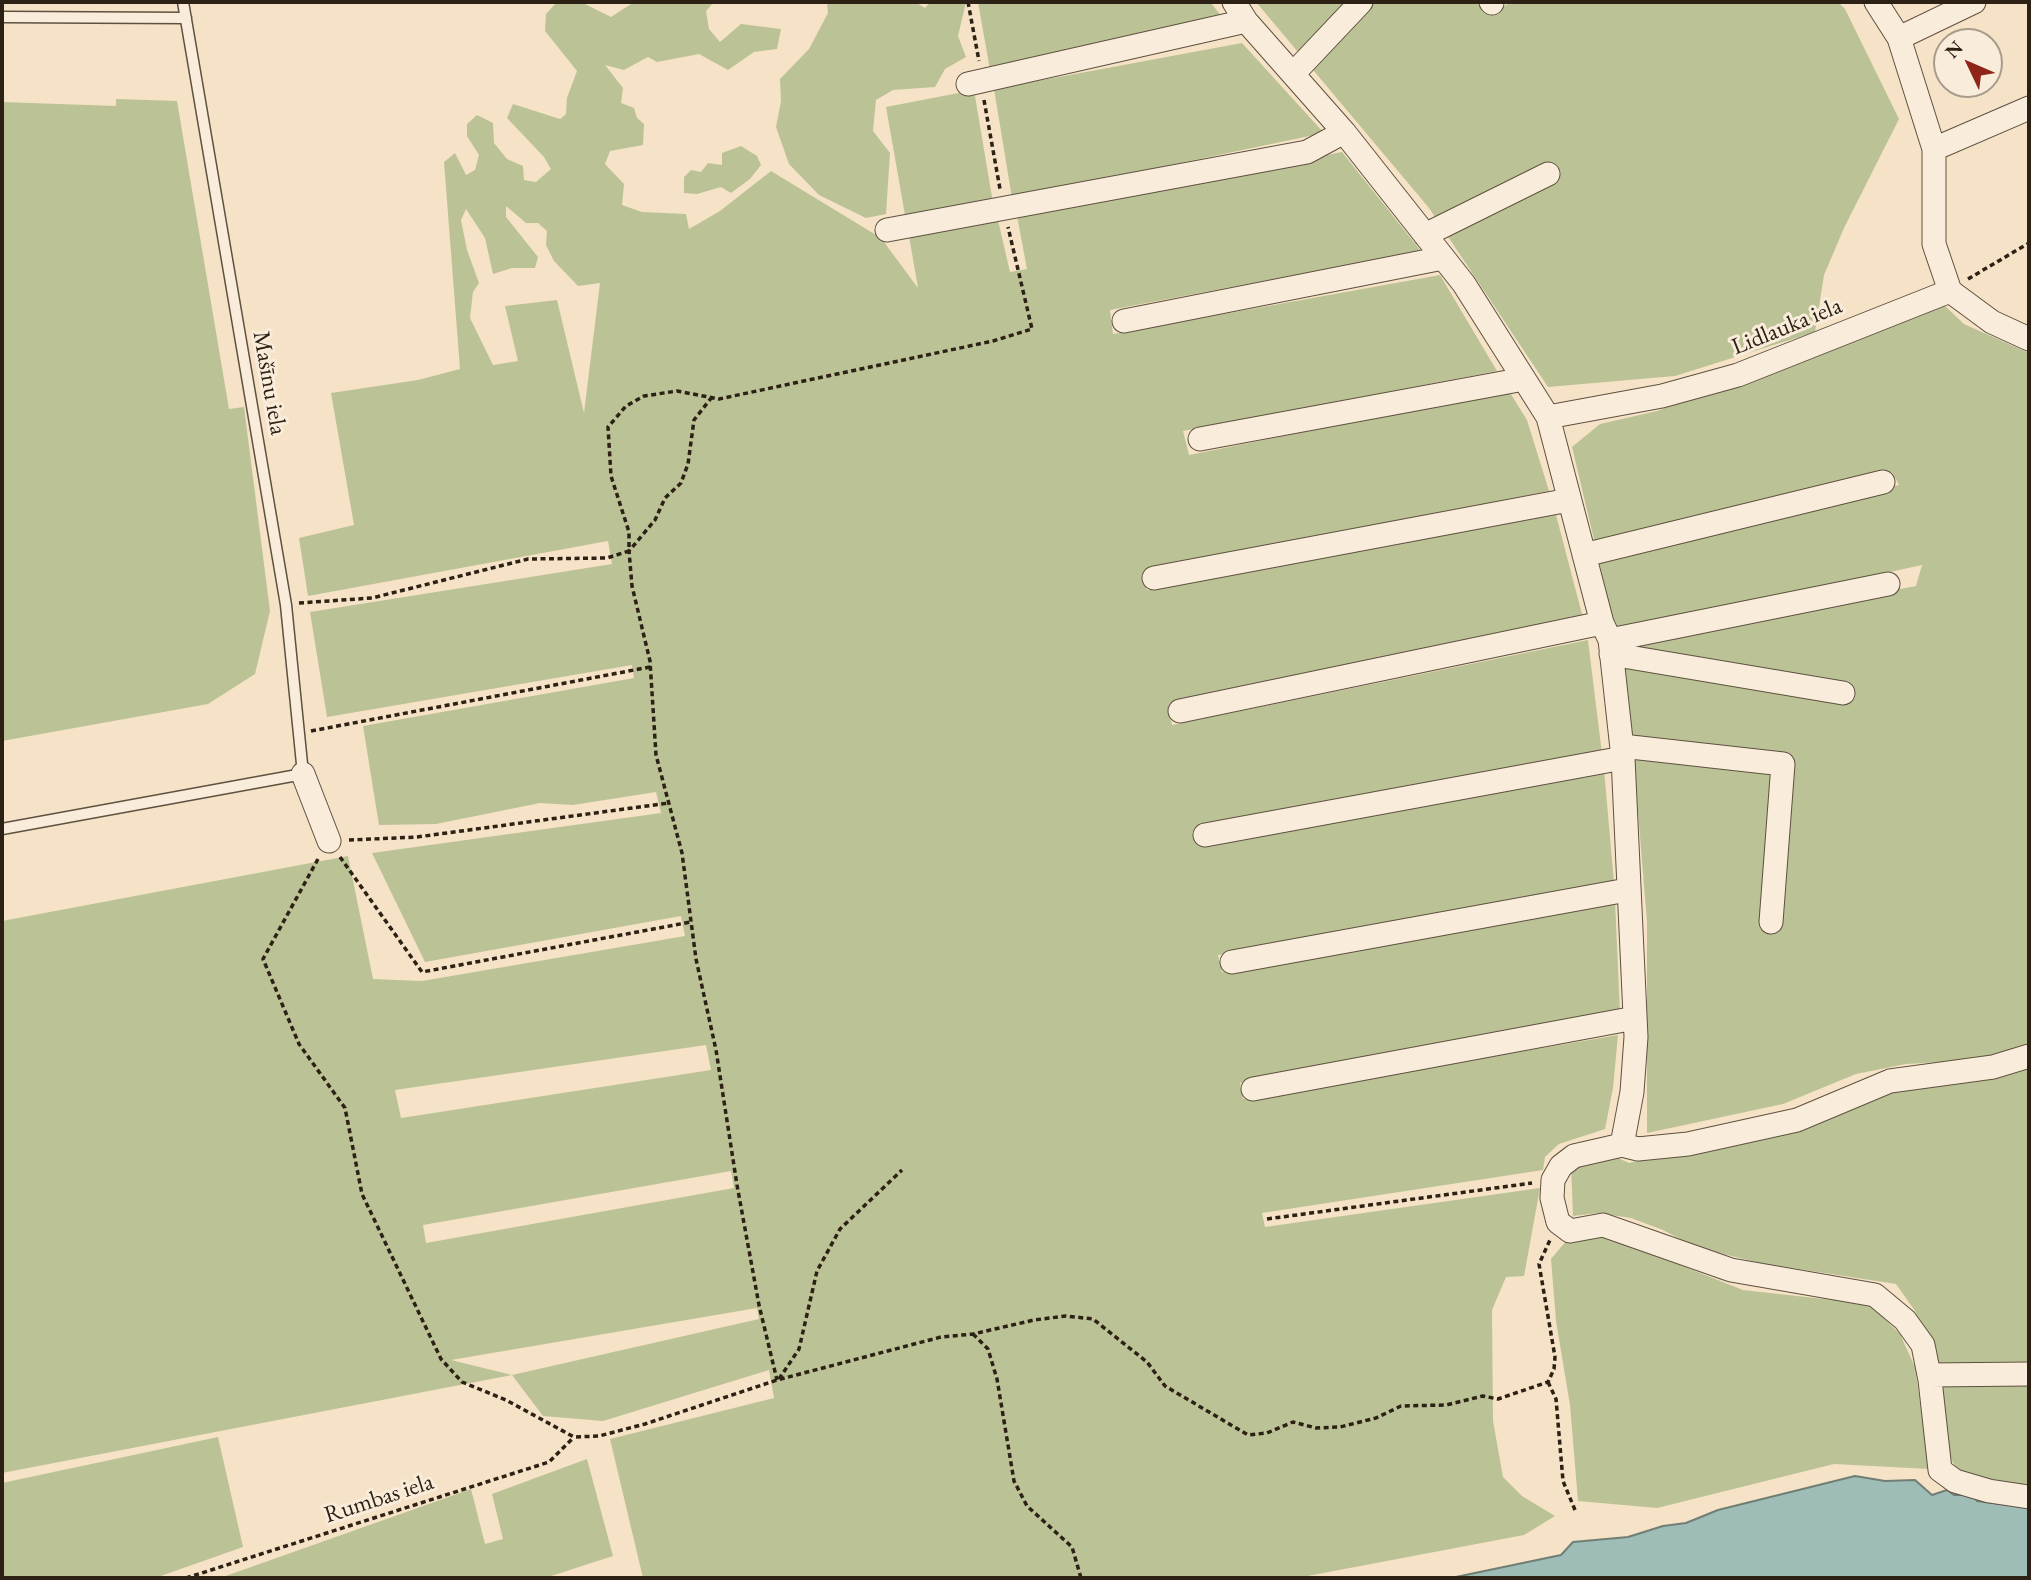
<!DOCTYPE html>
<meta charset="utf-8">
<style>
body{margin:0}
#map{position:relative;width:2031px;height:1580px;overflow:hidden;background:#f6e2c6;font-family:"EB Garamond",serif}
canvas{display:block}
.frame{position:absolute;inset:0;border:4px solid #2c2114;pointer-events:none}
.north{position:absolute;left:1933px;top:28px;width:70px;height:70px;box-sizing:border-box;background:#f9ecda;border:2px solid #a79b8b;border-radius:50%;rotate:314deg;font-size:19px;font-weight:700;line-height:28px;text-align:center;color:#2c2114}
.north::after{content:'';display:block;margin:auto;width:24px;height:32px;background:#8f2418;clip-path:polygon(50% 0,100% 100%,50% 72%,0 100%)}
</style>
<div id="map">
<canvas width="2031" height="1580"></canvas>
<div class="frame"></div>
<div class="north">N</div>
</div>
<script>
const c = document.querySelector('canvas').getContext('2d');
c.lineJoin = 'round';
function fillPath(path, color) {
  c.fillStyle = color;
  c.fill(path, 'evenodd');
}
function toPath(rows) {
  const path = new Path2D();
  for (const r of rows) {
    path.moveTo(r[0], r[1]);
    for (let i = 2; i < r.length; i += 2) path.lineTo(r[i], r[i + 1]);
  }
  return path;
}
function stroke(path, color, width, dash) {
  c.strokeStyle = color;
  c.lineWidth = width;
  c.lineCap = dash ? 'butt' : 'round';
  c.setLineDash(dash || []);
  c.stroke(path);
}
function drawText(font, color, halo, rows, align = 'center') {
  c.font = font + ' "EB Garamond",serif';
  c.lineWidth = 6;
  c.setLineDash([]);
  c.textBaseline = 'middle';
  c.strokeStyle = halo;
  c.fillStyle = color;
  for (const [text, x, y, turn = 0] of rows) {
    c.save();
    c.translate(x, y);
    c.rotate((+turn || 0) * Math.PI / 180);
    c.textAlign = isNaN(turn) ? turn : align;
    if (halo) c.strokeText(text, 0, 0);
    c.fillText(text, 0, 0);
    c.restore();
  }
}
fillPath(toPath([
 [557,2,581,2,611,17,634,2,714,2,706,11,709,29,720,42,741,24,781,29,777,49,754,52,728,70,699,54,657,62,648,57,624,70,605,65,623,88,621,103,634,108,637,118,644,124,643,145,610,151,605,164,624,184,622,205,642,212,686,214,689,229,720,211,771,171,881,238,918,288,909,236,997,216,1010,272,1027,269,1017,216,1342,152,1421,251,1110,310,1113,334,1440,275,1497,371,1183,431,1189,455,1509,391,1527,420,1549,491,1143,572,1147,590,1555,511,1583,618,1168,707,1172,725,1588,640,1602,754,1195,829,1198,844,1604,769,1614,883,1218,955,1222,972,1615,900,1620,1014,1240,1083,1243,1099,1618,1035,1613,1088,1605,1129,1559,1144,1545,1157,1543,1170,1262,1213,1265,1227,1540,1188,1524,1276,1506,1277,1492,1310,1493,1421,1503,1477,1522,1496,1555,1516,1524,1535,1297,1578,643,1578,610,1439,774,1398,769,1370,603,1421,543,1416,512,1375,2,1473,2,921,348,856,373,979,422,981,685,936,681,916,425,962,372,853,661,813,656,792,573,805,540,803,436,824,379,825,363,726,634,678,632,665,327,717,310,612,612,564,608,541,308,596,299,538,354,525,331,393,418,380,460,369,444,162,455,153,466,175,475,170,479,155,467,136,467,124,477,115,493,123,494,143,507,159,523,166,524,180,536,182,551,169,544,157,507,118,513,104,560,119,566,114,567,98,577,71,545,31,546,14],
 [506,206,526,223,538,223,547,231,546,245,554,261,578,286,600,283,584,413,557,300,505,306,518,361,493,365,470,318,473,292,479,283,467,250,461,220,466,209,485,238,493,274,512,268,535,268,538,257,506,217],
 [706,1045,711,1070,401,1118,395,1090],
 [731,1171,734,1188,426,1243,423,1225],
 [757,1308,759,1319,512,1375,451,1360],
 [827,2,915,2,925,8,930,2,966,2,958,36,966,57,945,69,935,87,893,90,876,100,873,131,890,153,886,214,866,218,819,195,789,164,776,127,781,101,780,79,809,49,828,13],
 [978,2,1210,2,1223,18,990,70],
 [1256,2,1482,2,1492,11,1513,2,1838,2,1845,9,1899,119,1844,228,1824,275,1815,332,1675,376,1548,387,1429,208],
 [1242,43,1324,133,1012,198,994,89],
 [974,90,993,203,905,215,886,107],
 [116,99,177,101,229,409,244,407,270,611,255,674,208,704,2,741,2,102,116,106],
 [741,146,757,156,761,165,750,179,731,193,721,187,697,194,684,193,684,177,691,170,701,172,708,163,722,165,722,153],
 [1943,304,1964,324,2029,353,2029,1048,1997,1059,1906,1064,1856,1074,1783,1104,1647,1133,1647,922,1633,751,1790,760,1632,739,1620,662,1854,699,1855,691,1618,650,1617,642,1916,586,1922,565,1615,632,1599,562,1899,485,1892,472,1596,548,1572,447,1600,424,1657,411],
 [2029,1063,2029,1367,1937,1363,1915,1311,1896,1284,1760,1263,1695,1247,1663,1230,1631,1218,1598,1213,1573,1216,1571,1165,1616,1157,1629,1163,1783,1129,1901,1087],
 [1599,1233,1743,1290,1869,1304,1900,1334,1915,1367,1929,1469,1834,1464,1657,1508,1578,1501,1570,1405,1556,1321,1551,1259,1567,1240],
 [2029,1382,2029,1491,1960,1475,1945,1448,1939,1385],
 [218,1437,243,1547,155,1578,2,1578,2,1483],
 [587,1459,613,1556,545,1578,220,1578,471,1489,485,1544,503,1539,492,1494]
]), '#bbc396');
const water = toPath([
 [1855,1476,1885,1481,1915,1480,1932,1495,1947,1490,1954,1495,1973,1495,1977,1501,2011,1505,2029,1502,2029,1578,1451,1578,1561,1555,1573,1542,1628,1537,1663,1526,1686,1523,1718,1510,1855,1476]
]);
fillPath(water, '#9dbdb6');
stroke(water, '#707f75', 2);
const service = toPath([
 [2,17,186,18],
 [2,829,303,774,286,605,183,2]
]);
const minor = toPath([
 [1234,2,1246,21,1344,132,1464,284,1548,417,1602,623,1610,640,1623,758,1636,1037,1632,1092,1622,1145],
 [1491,2,1492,3],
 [1876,2,1899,38,1934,149,1934,244,1950,291,1992,322,2029,339],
 [1899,38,1974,2],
 [1293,74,1361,2],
 [968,84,1246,21],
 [1934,149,2029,108],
 [887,230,1307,152,1344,132],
 [1425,235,1548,174],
 [1124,321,1443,258],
 [1548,417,1662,396,1738,375,1950,291],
 [1200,439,1524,379],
 [1584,555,1883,482],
 [1154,578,1569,500],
 [1610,640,1888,584],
 [1611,654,1843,693],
 [1180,711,1602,623],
 [1622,746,1783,764,1771,922],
 [303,774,329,841],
 [1205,835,1623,758],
 [1232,962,1627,890],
 [2029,1056,1993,1067,1890,1081,1797,1120,1688,1144,1638,1149,1622,1145,1574,1156,1561,1166,1553,1180,1552,1198,1558,1222,1570,1231,1603,1225,1731,1270,1875,1295,1905,1320,1923,1345,1930,1380,1940,1470,1955,1481,1989,1491,2029,1497],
 [1253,1089,1635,1018],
 [1929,1375,2029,1374]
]);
stroke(service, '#5e5140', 13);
stroke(minor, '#5e5140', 25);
stroke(toPath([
 [968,2,979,61],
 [984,100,1000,189],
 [1968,279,2029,243],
 [712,397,694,420,688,464,681,483,665,498,655,520,629,551,632,586,650,661,656,755,682,853,696,959,716,1050,737,1185,759,1305,777,1380],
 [299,603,372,598,528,559,607,558,629,551,629,532,611,476,608,427,626,406,644,396,677,391,719,399,993,341,1032,329,1008,227],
 [311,731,650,667],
 [349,840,417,837,669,803],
 [340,857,422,972,691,922],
 [318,859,263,959,299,1044,345,1108,362,1194,441,1359,462,1382,506,1400,574,1437,599,1436,645,1424,777,1380,941,1337,973,1334,1034,1320,1066,1316,1093,1319,1147,1362,1165,1386,1248,1435,1267,1433,1293,1422,1316,1428,1340,1427,1376,1418,1401,1406,1446,1405,1483,1396,1498,1399,1548,1382,1554,1369,1555,1357,1539,1264,1550,1240],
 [1267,1219,1532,1183],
 [973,1334,988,1349,997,1379,1014,1481,1027,1506,1072,1547,1081,1578],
 [779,1379,799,1349,817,1271,840,1229,902,1170],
 [1548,1382,1556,1399,1563,1481,1575,1510],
 [186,1578,549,1462,574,1437]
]), '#2c2114', 3.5, [5, 3.5]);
stroke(service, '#f9ecda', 10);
stroke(minor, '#f9ecda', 23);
drawText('24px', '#2c2114', '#f9ecda', [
 ["Lidlauka iela",1787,327,-22],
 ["Mašīnu iela",269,383,80],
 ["Rumbas iela",379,1499,-18]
]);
</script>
